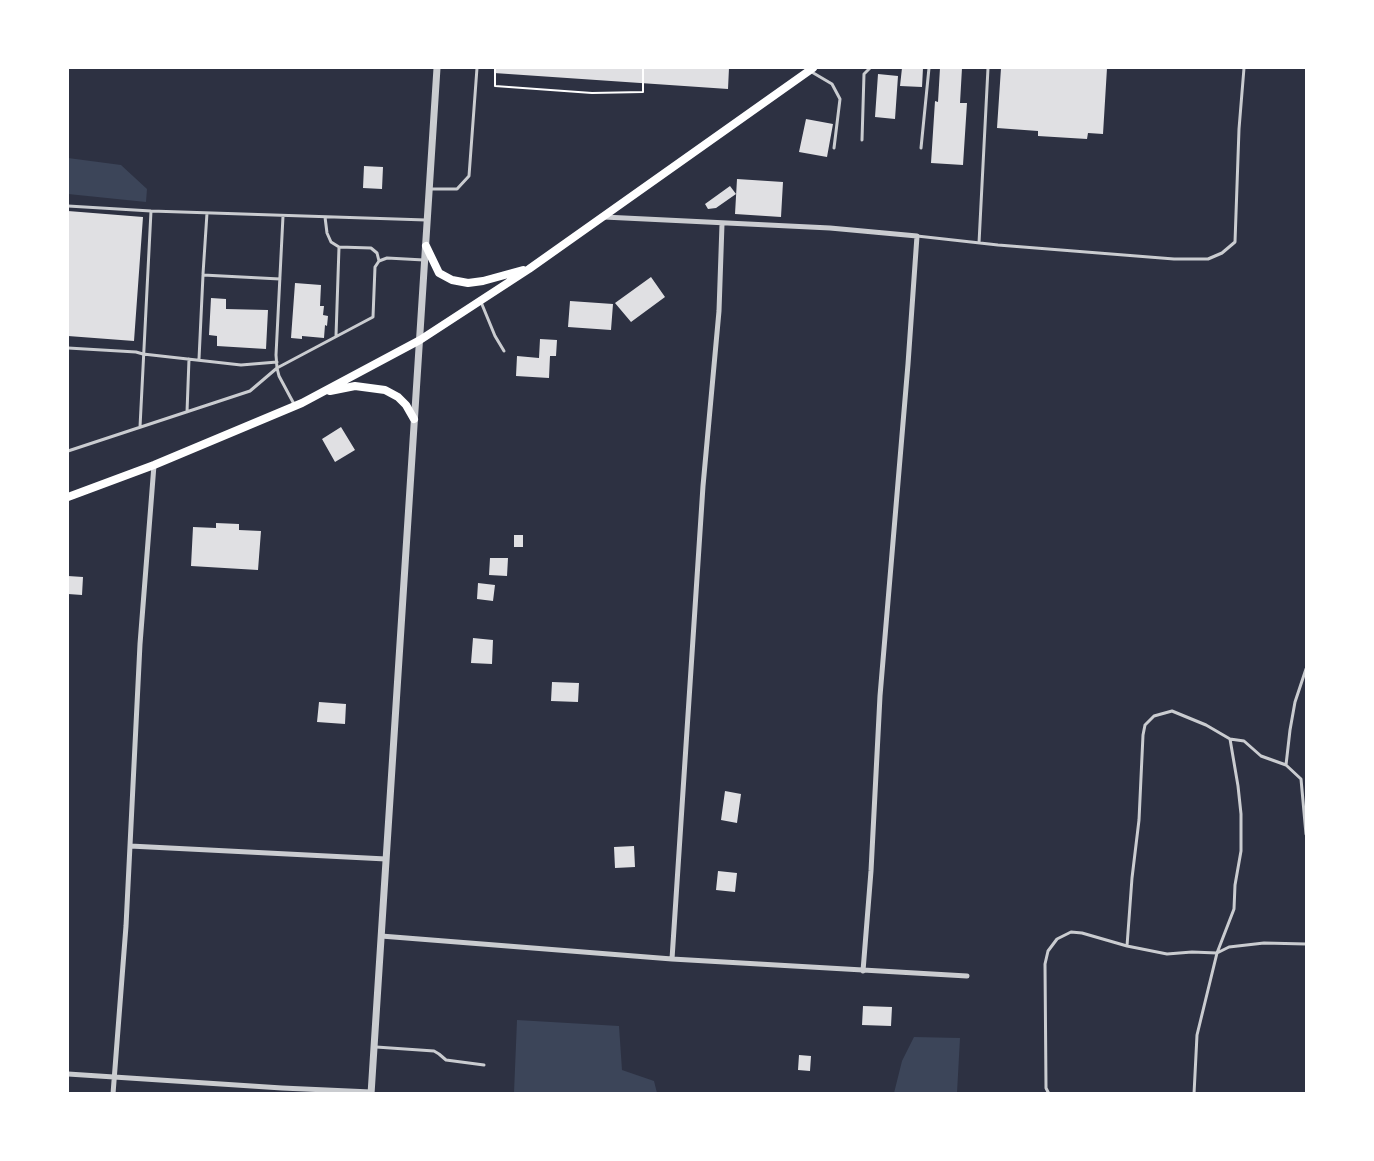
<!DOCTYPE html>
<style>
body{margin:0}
#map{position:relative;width:1374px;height:1161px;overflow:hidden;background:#2d3142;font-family:"Alegreya Sans",sans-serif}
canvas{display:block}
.frame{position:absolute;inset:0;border:69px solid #fff;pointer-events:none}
</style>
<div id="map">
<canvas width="1374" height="1161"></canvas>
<div class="frame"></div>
</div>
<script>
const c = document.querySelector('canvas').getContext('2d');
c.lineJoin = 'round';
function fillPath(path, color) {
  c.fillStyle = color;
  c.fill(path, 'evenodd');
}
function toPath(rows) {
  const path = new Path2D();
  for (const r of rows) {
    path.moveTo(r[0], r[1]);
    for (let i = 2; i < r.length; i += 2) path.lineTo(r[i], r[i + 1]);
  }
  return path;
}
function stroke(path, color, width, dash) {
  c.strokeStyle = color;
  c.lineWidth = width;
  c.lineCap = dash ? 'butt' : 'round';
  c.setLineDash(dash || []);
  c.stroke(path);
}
fillPath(toPath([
 [68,158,121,165,147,189,146,202,68,194],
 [517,1020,619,1026,622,1070,654,1081,657,1093,514,1093],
 [914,1037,960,1038,957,1093,894,1093,902,1061]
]), '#3c4559');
fillPath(toPath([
 [495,68,729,68,728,89,494,73],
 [902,68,923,68,922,87,900,86],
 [940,68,962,68,960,103,967,103,963,165,931,163,935,101,938,102],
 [1001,68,1107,68,1103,134,1088,133,1087,139,1038,136,1038,131,997,128],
 [878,74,898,76,895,119,875,117],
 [806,119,833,124,827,157,799,152],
 [364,166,383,167,382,189,363,188],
 [737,179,783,182,781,217,735,214],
 [730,186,736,194,716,208,708,209,705,204],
 [68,211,143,217,134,341,68,336],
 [651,277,665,297,631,322,615,303],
 [295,283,321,285,320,306,324,306,323,315,328,316,327,326,325,325,324,338,302,336,302,339,291,338],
 [211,298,226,299,226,309,268,310,266,349,217,346,217,336,209,335],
 [570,301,613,304,611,330,568,327],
 [540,339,557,340,556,356,550,356,549,378,516,376,517,356,539,358],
 [341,427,355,450,335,462,322,439],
 [216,523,239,524,239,530,261,531,258,570,191,566,193,527,216,528],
 [514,535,523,535,523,547,514,547],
 [490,558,508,558,507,576,489,575],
 [68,576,83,577,82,595,68,594],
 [478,583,495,585,493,601,477,599],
 [473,638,493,640,492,664,471,663],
 [552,682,579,683,578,702,551,701],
 [319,702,346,704,345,724,317,722],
 [725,791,741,794,737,823,721,820],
 [634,846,635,867,615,868,614,847],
 [718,871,737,873,735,892,716,890],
 [863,1006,892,1007,891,1026,862,1025],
 [799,1055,811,1056,810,1071,798,1070]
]), '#e0e0e3');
stroke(toPath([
 [495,68,495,86,592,93,643,92,643,68]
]), '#fff', 2);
stroke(toPath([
 [810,71,832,84,840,99,834,148],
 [862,140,864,74,870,68],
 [921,148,929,68],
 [430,189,457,189,469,176,477,68],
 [68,206,151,211,426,220],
 [283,216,276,355,277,368,279,376,294,404],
 [325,217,327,233,331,242,339,247],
 [917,236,998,245,1174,259,1208,259,1222,253,1235,242,1239,129,1244,68],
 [979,243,988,68],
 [203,274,207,213],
 [481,302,495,336,504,351],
 [336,336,339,247,371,248,377,253,379,261],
 [68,348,136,352,143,354,241,365,277,362],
 [199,359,203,275,280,279],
 [187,412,189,359],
 [140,427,151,211],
 [68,451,250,391,277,368,373,317,375,267,379,261,387,258,424,260],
 [1230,739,1244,741,1261,756,1286,765,1301,779,1306,834],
 [1286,765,1290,730,1295,702,1306,669],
 [376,1047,434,1051,439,1054,446,1060,484,1065],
 [1049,1094,1046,1088,1045,964,1048,951,1057,939,1071,932,1082,933,1127,946,1167,954,1192,952,1217,953,1234,909,1235,885,1241,851,1241,814,1238,786,1230,739,1206,725,1172,711,1154,716,1145,725,1143,735,1139,820,1132,878,1127,946],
 [1194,1094,1197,1035,1217,953,1229,947,1264,943,1306,944]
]), '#caccd0', 3);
stroke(toPath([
 [604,217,830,228,917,236,908,364,880,696,871,871,863,971],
 [130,846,386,859],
 [381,936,672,959,967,976],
 [672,959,703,486,719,311,722,224],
 [68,1074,282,1088,371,1092],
 [113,1094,126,926,140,644,154,465]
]), '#caccd0', 5);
stroke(toPath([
 [371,1094,437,68]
]), '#caccd0', 7);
stroke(toPath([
 [426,246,439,273,452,280,468,283,483,281,523,270],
 [330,391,355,386,385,390,398,397,406,405,414,419],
 [68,497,154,465,302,403,420,340,529,269,813,68]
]), '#fff', 8);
</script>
